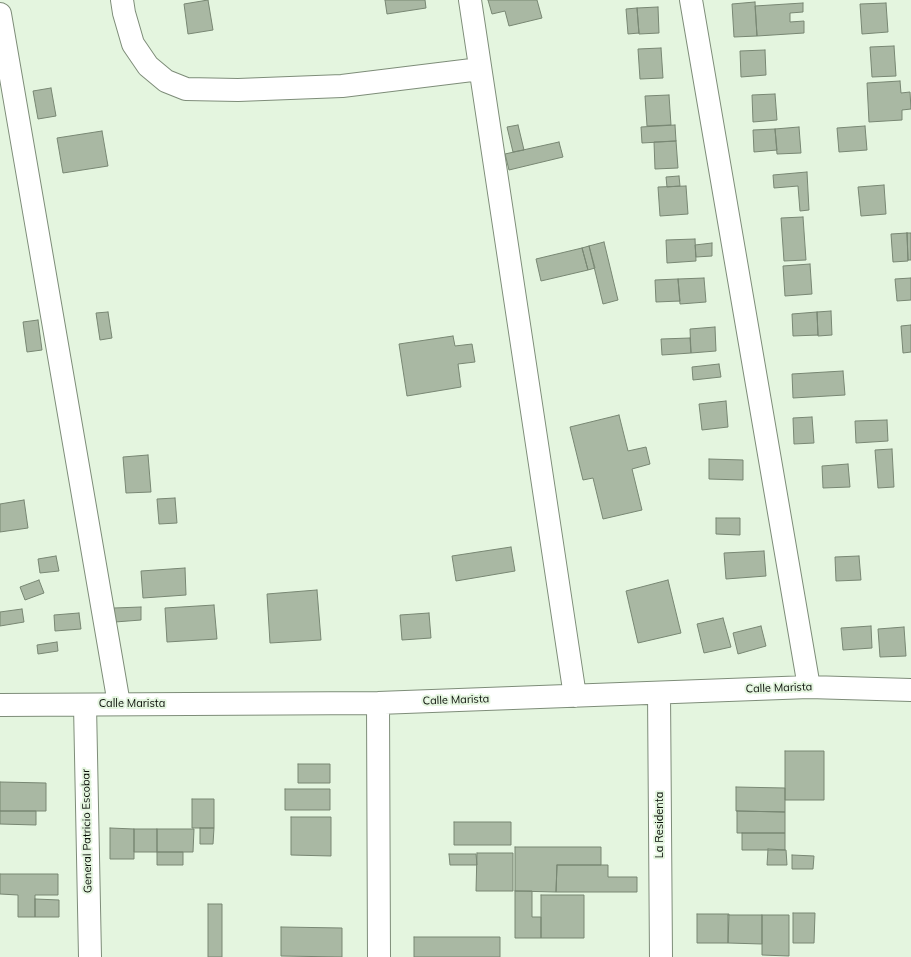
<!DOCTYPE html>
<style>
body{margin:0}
canvas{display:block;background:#e4f5df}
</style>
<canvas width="911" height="957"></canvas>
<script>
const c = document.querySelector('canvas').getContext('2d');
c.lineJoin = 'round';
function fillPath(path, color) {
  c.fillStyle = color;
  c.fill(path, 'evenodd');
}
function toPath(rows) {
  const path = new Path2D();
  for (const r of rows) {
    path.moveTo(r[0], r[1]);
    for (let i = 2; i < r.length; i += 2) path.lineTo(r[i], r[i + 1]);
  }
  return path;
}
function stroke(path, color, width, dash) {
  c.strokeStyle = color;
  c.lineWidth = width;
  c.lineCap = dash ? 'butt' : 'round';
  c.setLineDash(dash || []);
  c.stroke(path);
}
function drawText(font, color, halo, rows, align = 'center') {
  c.font = font + ' Mulish,sans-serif';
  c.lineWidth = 4;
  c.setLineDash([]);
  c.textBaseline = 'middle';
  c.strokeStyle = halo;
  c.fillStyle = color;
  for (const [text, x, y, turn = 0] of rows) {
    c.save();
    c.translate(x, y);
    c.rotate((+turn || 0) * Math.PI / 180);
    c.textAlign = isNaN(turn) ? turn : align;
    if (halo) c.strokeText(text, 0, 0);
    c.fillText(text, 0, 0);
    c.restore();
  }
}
const building = toPath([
 [208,0,213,30,188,34,184,4,208,0],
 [385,0,425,0,426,8,387,14,385,0],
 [488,0,537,0,542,18,509,26,505,11,492,14,488,0],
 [755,2,757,36,734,37,732,4,755,2],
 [803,3,803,12,790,13,790,22,804,21,804,33,757,36,755,6,803,3],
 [886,3,888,32,862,34,860,4,886,3],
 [658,7,659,33,639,34,637,8,658,7],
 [637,8,639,33,628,34,626,9,637,8],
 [894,46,896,76,872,77,870,47,894,46],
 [661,48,663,78,640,79,638,49,661,48],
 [765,50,766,75,741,77,740,51,765,50],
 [900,81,901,93,910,92,911,109,902,110,902,120,869,122,867,83,900,81],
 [51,88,56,116,38,119,33,91,51,88],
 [775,94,777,120,753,122,752,95,775,94],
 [669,95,671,125,647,126,645,96,669,95],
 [518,125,524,150,513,152,507,127,518,125],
 [675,125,676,141,642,143,641,127,675,125],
 [865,126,867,150,839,152,837,128,865,126],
 [799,127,801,153,777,154,775,129,799,127],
 [775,129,777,150,754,152,753,130,775,129],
 [102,131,108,166,63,173,57,138,102,131],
 [676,141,678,168,655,169,654,142,676,141],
 [559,142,563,157,509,170,505,154,559,142],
 [807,172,809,210,800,211,798,186,774,188,773,175,807,172],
 [679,176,680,186,667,187,666,177,679,176],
 [884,185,886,214,861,216,858,187,884,185],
 [686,186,688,214,660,216,658,187,686,186],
 [803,217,806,260,784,261,781,218,803,217],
 [907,233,908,261,893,262,891,234,907,233],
 [907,233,911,233,911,260,908,260,907,233],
 [695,239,696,261,667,263,666,240,695,239],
 [604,242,618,300,603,304,589,246,604,242],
 [712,243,712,256,696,257,695,245,712,243],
 [589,246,595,268,588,270,582,248,589,246],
 [582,248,588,270,541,281,536,259,582,248],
 [810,264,812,294,785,296,783,266,810,264],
 [704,278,706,302,680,304,678,279,704,278],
 [911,278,911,300,897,301,895,279,911,278],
 [678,279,680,301,656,302,655,280,678,279],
 [831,311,832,335,818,336,817,312,831,311],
 [108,312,112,338,100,340,96,313,108,312],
 [817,312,818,335,793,336,792,314,817,312],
 [38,320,42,350,27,352,23,322,38,320],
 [911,325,911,352,903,353,901,326,911,325],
 [715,327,716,351,691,353,690,329,715,327],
 [453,336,455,346,472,344,475,362,458,364,461,387,407,396,399,344,453,336],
 [690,338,691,353,662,355,661,339,690,338],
 [719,364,721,377,693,380,692,367,719,364],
 [843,371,845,395,793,398,792,374,843,371],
 [726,401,728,427,702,430,699,404,726,401],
 [619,415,628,451,646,447,650,464,632,469,642,510,603,519,593,478,583,480,570,427,619,415],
 [812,417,814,443,794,444,793,418,812,417],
 [887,420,888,441,856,443,855,421,887,420],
 [892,449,894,487,878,488,875,450,892,449],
 [148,455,151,492,126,493,123,457,148,455],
 [709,459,743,460,743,480,709,479,709,459],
 [848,464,850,487,823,488,822,466,848,464],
 [175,498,177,523,159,524,157,499,175,498],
 [24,500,28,528,0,532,0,504,24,500],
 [716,518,740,518,740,535,716,534,716,518],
 [511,547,515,571,456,581,452,556,511,547],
 [764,551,766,576,726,579,724,553,764,551],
 [56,556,59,571,40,573,38,559,56,556],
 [859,556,861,580,836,581,835,557,859,556],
 [185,568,186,595,143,598,141,571,185,568],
 [39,580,44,593,25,600,20,587,39,580],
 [668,580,681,633,638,643,626,591,668,580],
 [317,590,321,640,270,643,267,594,317,590],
 [214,605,217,639,167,642,165,608,214,605],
 [141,607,141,620,115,622,114,608,141,607],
 [22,609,24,622,0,626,0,612,22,609],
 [79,613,81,629,55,631,54,615,79,613],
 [429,613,431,638,402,640,400,615,429,613],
 [723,618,731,647,704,653,697,624,723,618],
 [761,626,766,646,738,654,733,633,761,626],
 [871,626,872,648,843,650,841,628,871,626],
 [904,627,906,656,880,657,878,629,904,627],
 [57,642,58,651,38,654,37,645,57,642],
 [785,751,824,751,824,800,785,800,785,751],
 [298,764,330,764,330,783,298,783,298,764],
 [0,782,46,783,46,811,0,811,0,782],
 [736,787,785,788,785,812,736,811,736,787],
 [285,789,330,789,330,810,285,810,285,789],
 [192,799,214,799,214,828,192,828,192,799],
 [0,811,36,811,36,825,0,824,0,811],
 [737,811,785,812,785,833,737,833,737,811],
 [291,817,331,817,331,856,291,855,291,817],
 [454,822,511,822,511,845,454,845,454,822],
 [110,828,134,829,134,859,110,859,110,828],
 [200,828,214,828,213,844,200,844,200,828],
 [134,829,157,829,157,852,134,852,134,829],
 [157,829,194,829,193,852,157,852,157,829],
 [742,833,785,833,785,850,742,850,742,833],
 [515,847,601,847,601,865,557,865,556,892,515,891,515,847],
 [768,849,786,850,787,865,767,865,768,849],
 [157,852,183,852,183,865,157,865,157,852],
 [477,853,513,853,513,891,476,891,477,853],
 [449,854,476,854,477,865,450,865,449,854],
 [792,855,814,856,813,869,792,869,792,855],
 [557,865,608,865,608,877,637,877,637,892,556,892,557,865],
 [0,874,58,874,58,895,35,895,35,917,18,917,18,895,0,894,0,874],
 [515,891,532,891,532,917,541,917,541,938,515,938,515,891],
 [541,895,584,895,584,938,541,938,541,895],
 [35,899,59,900,59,917,35,917,35,899],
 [208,904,222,904,222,957,208,957,208,904],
 [793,913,815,913,814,943,793,943,793,913],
 [697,914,729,914,728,943,697,943,697,914],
 [728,915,762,915,762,944,728,943,728,915],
 [762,915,789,915,789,956,762,955,762,915],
 [281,927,342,928,342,957,281,956,281,927],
 [414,937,500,937,500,957,414,957,414,937]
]);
fillPath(building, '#a9b8a3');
stroke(building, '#788773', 1);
const minor = toPath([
 [122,0,124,13,133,44,148,66,166,81,186,89,238,90,342,86,480,69],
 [470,0,575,696],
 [691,0,809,687],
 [0,14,119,704],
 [659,693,661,957],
 [378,703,379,957],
 [0,705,378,703,809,687,911,690],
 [85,705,90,957]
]);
stroke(minor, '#7e8d79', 24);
stroke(minor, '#fff', 22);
drawText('11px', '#090e07', '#e4f5df', [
 ["Calle Marista",779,688,-2],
 ["Calle Marista",456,700,-2],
 ["Calle Marista",132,704],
 ["La Residenta",660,825,-90],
 ["General Patricio Escobar",87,831,-91]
]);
</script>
